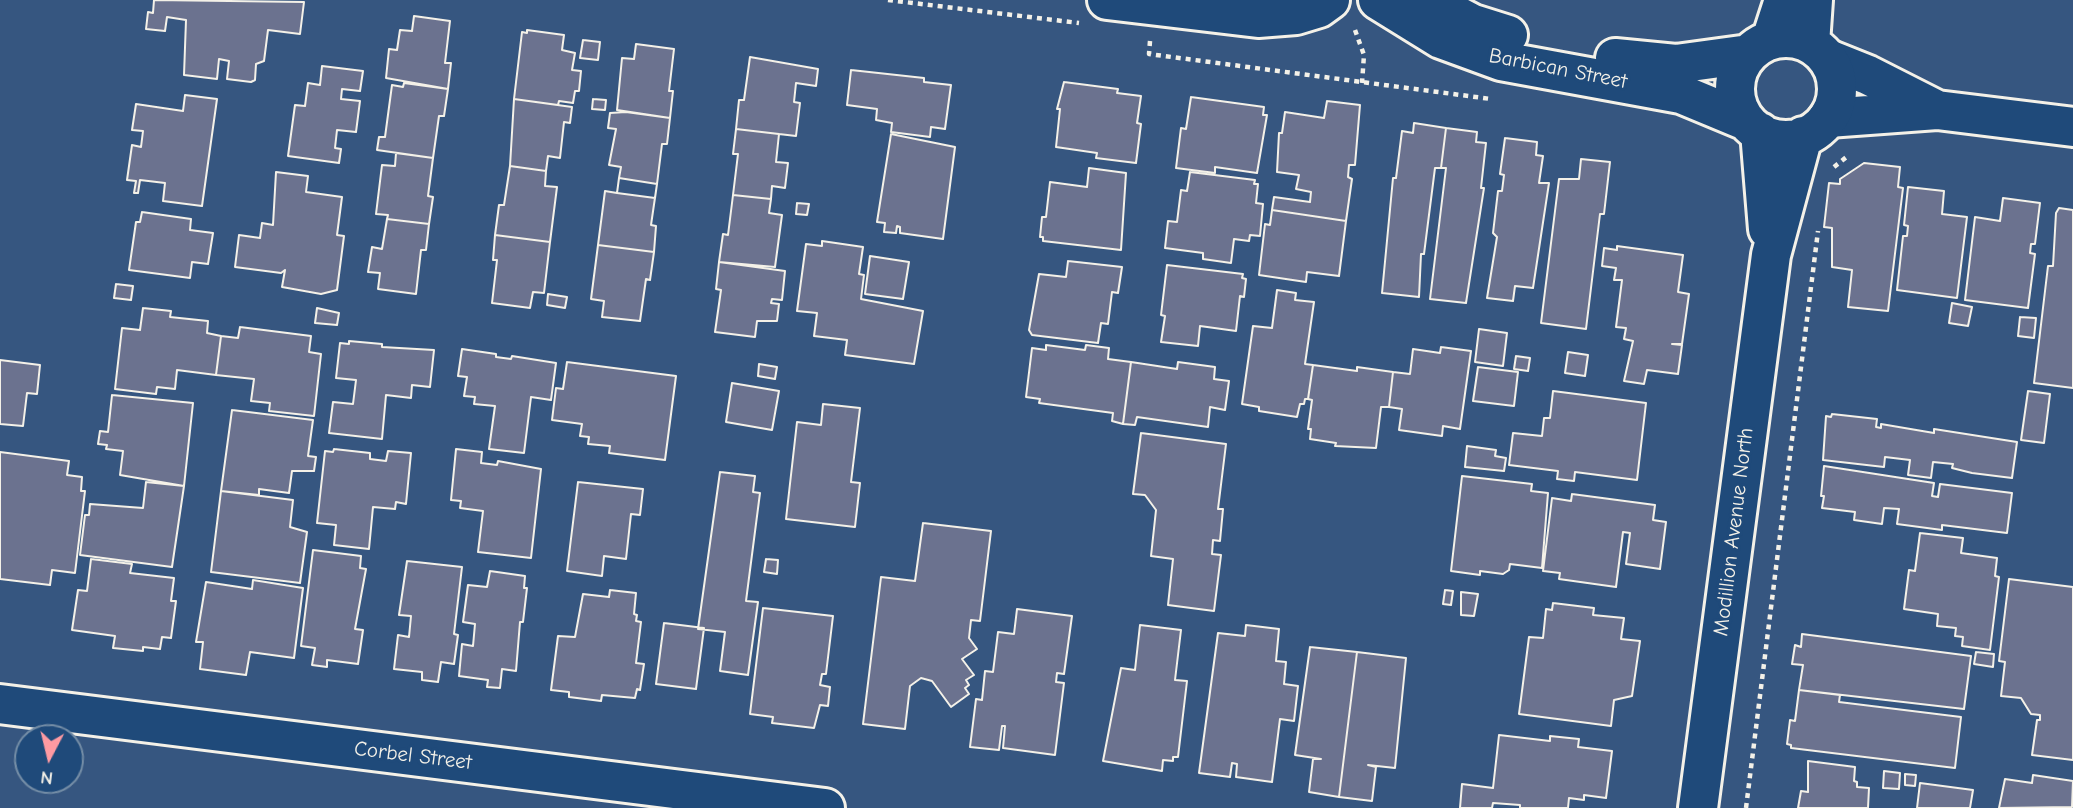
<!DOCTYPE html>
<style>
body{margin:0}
#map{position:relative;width:2073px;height:808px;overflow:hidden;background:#365680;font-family:"Comic Neue",sans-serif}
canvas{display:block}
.north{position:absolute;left:14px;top:724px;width:70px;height:70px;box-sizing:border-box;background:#1f4a7a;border:2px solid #748da6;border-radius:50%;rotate:187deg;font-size:19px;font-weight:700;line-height:28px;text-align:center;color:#f4f1e8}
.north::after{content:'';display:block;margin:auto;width:24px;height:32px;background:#ff9aa2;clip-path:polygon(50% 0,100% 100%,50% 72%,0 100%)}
</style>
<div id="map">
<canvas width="2073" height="808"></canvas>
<div class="north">N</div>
</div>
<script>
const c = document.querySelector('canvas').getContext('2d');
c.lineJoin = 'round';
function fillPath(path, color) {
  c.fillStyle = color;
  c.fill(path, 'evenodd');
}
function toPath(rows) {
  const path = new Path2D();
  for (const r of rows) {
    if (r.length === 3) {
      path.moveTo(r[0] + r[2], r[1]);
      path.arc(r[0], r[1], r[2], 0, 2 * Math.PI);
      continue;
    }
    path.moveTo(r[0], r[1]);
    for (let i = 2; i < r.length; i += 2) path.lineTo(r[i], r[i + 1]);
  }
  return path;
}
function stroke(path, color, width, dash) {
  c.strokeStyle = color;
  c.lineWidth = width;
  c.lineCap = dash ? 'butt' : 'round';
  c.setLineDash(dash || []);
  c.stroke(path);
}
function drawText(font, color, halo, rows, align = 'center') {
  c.font = font + ' "Comic Neue",sans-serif';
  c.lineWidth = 6;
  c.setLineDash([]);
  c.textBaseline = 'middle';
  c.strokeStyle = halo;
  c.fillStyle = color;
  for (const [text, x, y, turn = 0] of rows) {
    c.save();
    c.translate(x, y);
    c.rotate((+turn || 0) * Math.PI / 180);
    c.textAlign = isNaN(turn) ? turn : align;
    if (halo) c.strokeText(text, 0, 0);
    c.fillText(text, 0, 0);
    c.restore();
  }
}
const building = toPath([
 [154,0,304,2,300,34,268,30,264,61,256,64,255,80,251,82,227,79,229,61,219,59,217,79,184,75,186,20,167,17,165,31,146,29,148,12,153,13,154,0],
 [414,16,450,21,445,63,451,63,448,89,386,78,389,49,397,50,400,30,412,31,414,16],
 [527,30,564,35,562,50,575,53,572,70,581,71,579,91,575,91,573,103,559,101,558,105,514,99,522,32,527,33,527,30],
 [583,40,600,42,598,60,580,58,583,40],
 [636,44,674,49,669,91,673,91,670,118,617,110,622,58,634,59,636,44],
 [750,57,818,69,816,86,796,83,794,102,800,103,796,136,736,129,739,100,744,100,750,57],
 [322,66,363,71,360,91,342,89,341,99,360,101,356,132,337,130,335,148,341,149,339,163,288,156,295,105,305,106,308,83,320,85,322,66],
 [851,70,924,78,924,82,951,85,945,129,931,127,930,137,891,132,892,123,876,120,877,109,847,105,851,70],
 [1064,82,1118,89,1117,93,1141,96,1137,123,1141,124,1136,163,1096,158,1097,153,1056,147,1060,109,1057,109,1064,82],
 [404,83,448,89,444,116,439,116,433,158,377,150,379,137,385,137,392,85,403,87,404,83],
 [185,95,217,99,202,206,163,201,165,183,140,180,138,193,134,193,136,181,127,180,132,145,141,147,143,131,132,130,136,104,183,111,185,95],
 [1191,97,1264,107,1263,115,1267,115,1257,173,1215,167,1215,173,1176,168,1181,128,1186,129,1191,97],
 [514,99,572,107,570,123,564,122,560,158,548,156,546,171,510,166,514,99],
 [593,99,606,100,605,110,592,109,593,99],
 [1327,101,1360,105,1355,165,1349,165,1348,177,1352,179,1346,221,1272,210,1274,197,1310,202,1311,192,1296,189,1299,175,1277,172,1279,133,1282,133,1285,112,1324,118,1327,101],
 [626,112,670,118,667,144,662,144,657,184,619,178,621,167,609,165,616,129,608,128,610,113,626,112],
 [1414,123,1446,128,1441,168,1435,168,1424,254,1421,254,1419,297,1382,293,1393,178,1396,178,1402,131,1413,133,1414,123],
 [1446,128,1477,132,1476,142,1486,143,1481,188,1484,188,1466,303,1430,299,1446,168,1441,168,1446,128],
 [736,129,779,134,776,162,788,163,785,188,772,186,771,199,733,195,738,154,733,154,736,129],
 [891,134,955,147,943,239,900,233,900,227,897,226,896,233,884,232,885,223,877,222,891,134],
 [1505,138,1537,142,1536,155,1543,156,1539,183,1549,183,1533,288,1515,286,1513,301,1487,298,1497,237,1493,233,1498,191,1502,191,1504,175,1500,174,1505,138],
 [396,153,433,158,428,196,433,197,429,224,387,219,388,215,376,214,382,165,395,166,396,153],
 [1581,159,1610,162,1604,214,1600,214,1586,329,1541,323,1559,179,1579,179,1581,159],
 [1864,163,1900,167,1898,187,1903,188,1888,311,1848,307,1852,270,1832,267,1832,228,1824,227,1829,183,1840,184,1840,179,1864,163],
 [510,166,546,171,545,186,557,187,550,242,495,235,499,205,504,205,510,166],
 [1089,168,1126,173,1121,250,1043,241,1043,237,1040,237,1042,217,1046,217,1050,182,1087,187,1089,168],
 [276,172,308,176,306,192,342,197,337,235,344,236,337,290,321,294,282,287,285,270,281,273,235,267,239,235,260,238,262,223,273,225,276,172],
 [1190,172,1255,180,1254,184,1258,184,1256,203,1263,204,1260,236,1250,235,1249,241,1234,239,1231,263,1203,259,1203,253,1165,248,1168,221,1177,222,1181,190,1187,191,1190,172],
 [619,178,657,184,651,225,656,226,654,252,598,245,605,191,617,193,619,178],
 [619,178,657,184,655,198,617,193,619,178],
 [1908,187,1944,191,1942,214,1967,217,1957,298,1897,290,1903,236,1907,236,1908,226,1904,225,1908,187],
 [733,195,771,199,769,213,782,215,775,267,719,262,723,234,728,235,733,195],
 [2003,198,2040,203,2035,244,2031,244,2030,253,2035,254,2028,308,1965,300,1975,217,2000,221,2003,198],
 [797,203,809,204,807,215,796,214,797,203],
 [2059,208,2073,210,2073,388,2034,383,2048,266,2053,266,2056,213,2059,208],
 [1272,210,1346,221,1339,276,1307,272,1306,282,1259,275,1265,224,1270,225,1272,210],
 [142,212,191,219,190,230,213,233,208,264,192,262,190,278,129,270,136,222,140,222,142,212],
 [387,219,429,224,426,250,421,250,416,294,378,289,380,273,368,272,372,247,382,249,387,219],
 [495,235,550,242,544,293,533,292,530,308,492,303,497,260,493,260,495,235],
 [822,241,863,247,859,274,864,275,861,299,923,311,914,364,845,355,847,340,814,336,817,313,797,311,806,244,822,246,822,241],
 [598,245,654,252,650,280,646,279,640,321,602,317,604,301,591,299,598,245],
 [1617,246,1683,255,1678,292,1689,294,1682,344,1672,344,1682,345,1678,374,1647,370,1644,384,1624,381,1633,341,1624,339,1626,328,1616,327,1622,280,1614,280,1616,268,1602,266,1604,248,1617,250,1617,246],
 [870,256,909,262,903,299,865,294,870,256],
 [1068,261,1122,267,1118,293,1112,292,1108,324,1101,323,1098,343,1032,335,1029,330,1039,274,1066,277,1068,261],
 [719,262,785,271,782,300,772,299,771,303,779,304,777,321,757,321,755,337,715,332,721,290,716,289,719,262],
 [1167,265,1243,274,1242,278,1246,279,1244,297,1240,296,1236,331,1200,326,1198,346,1161,342,1165,316,1161,315,1167,265],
 [116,284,133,286,131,300,114,298,116,284],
 [1277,290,1296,293,1295,300,1314,302,1305,364,1313,365,1308,399,1305,399,1304,404,1300,404,1297,417,1259,411,1259,407,1242,404,1253,326,1272,328,1277,290],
 [548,294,567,297,565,308,547,305,548,294],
 [1952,303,1972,307,1968,326,1949,323,1952,303],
 [143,308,171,311,170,317,208,321,207,333,221,336,216,375,177,370,175,389,157,387,156,394,115,389,122,328,140,330,143,308],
 [317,308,339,313,337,325,315,323,317,308],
 [2020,317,2036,318,2034,338,2018,336,2020,317],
 [240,327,311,336,309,352,321,354,314,416,269,411,270,403,251,401,254,379,216,375,221,336,238,338,240,327],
 [1479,329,1507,333,1503,366,1475,362,1479,329],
 [349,341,382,344,382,347,434,350,430,387,412,385,411,398,386,395,382,439,329,433,333,402,353,404,356,380,336,378,340,343,349,344,349,341],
 [1046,345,1085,350,1086,345,1109,348,1108,359,1131,362,1123,424,1112,421,1113,413,1039,403,1040,399,1026,397,1032,348,1046,350,1046,345],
 [1441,347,1471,351,1460,429,1443,426,1442,436,1399,430,1402,409,1389,407,1393,372,1410,374,1413,349,1440,353,1441,347],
 [462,349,496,354,496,357,511,359,512,356,556,363,551,400,531,397,524,453,489,449,495,406,474,404,475,397,464,396,467,377,458,376,462,349],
 [1568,352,1588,355,1585,376,1565,373,1568,352],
 [1516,356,1530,358,1528,371,1514,369,1516,356],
 [0,360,40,365,37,394,27,393,23,426,0,424,0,360],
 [567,362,676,376,665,460,609,453,610,446,588,444,589,437,580,436,582,424,552,420,556,388,563,389,567,362],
 [1131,362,1177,369,1178,362,1215,367,1214,379,1229,381,1225,410,1210,407,1208,427,1137,417,1135,425,1123,424,1131,362],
 [759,364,777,367,775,379,758,376,759,364],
 [1313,365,1357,371,1357,367,1393,372,1389,407,1381,407,1376,448,1335,446,1336,443,1310,439,1311,429,1308,429,1312,400,1308,399,1313,365],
 [1478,367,1518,372,1514,406,1473,401,1478,367],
 [732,383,779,391,772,430,726,422,732,383],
 [1553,391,1646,403,1637,480,1575,472,1574,481,1557,479,1558,471,1509,465,1513,433,1542,436,1544,418,1550,418,1553,391],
 [2028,391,2050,394,2044,443,2021,440,2028,391],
 [112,395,193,403,184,486,120,475,123,451,106,449,107,445,98,444,100,431,108,432,112,395],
 [823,404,860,408,851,482,860,483,855,527,786,519,797,422,821,425,823,404],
 [232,410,313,420,308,456,316,457,314,471,292,471,289,493,259,489,259,495,221,491,232,410],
 [1832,414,1877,419,1876,427,1881,428,1881,424,1934,433,1934,429,2017,442,2012,478,1972,473,1952,468,1953,464,1933,462,1931,478,1908,475,1910,460,1885,457,1884,467,1823,460,1826,416,1831,417,1832,414],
 [1141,433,1226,444,1218,509,1223,509,1220,541,1213,540,1212,554,1221,555,1214,611,1168,605,1173,559,1151,556,1156,510,1145,495,1133,494,1141,433],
 [1467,446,1496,450,1495,456,1506,458,1504,471,1465,467,1467,446],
 [334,449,370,453,370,459,386,461,388,451,411,453,406,504,396,502,395,509,373,507,369,549,334,545,336,525,317,523,325,451,333,452,334,449],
 [456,449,482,452,481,463,497,465,498,461,541,469,531,558,478,552,483,511,460,508,461,501,451,500,456,449],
 [0,452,69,461,67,475,82,477,81,491,85,491,75,573,52,570,50,585,0,579,0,452],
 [1824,466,1934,483,1932,496,1938,497,1940,484,2012,493,2007,533,1942,525,1942,530,1897,524,1899,509,1884,508,1882,524,1854,520,1855,512,1822,508,1824,496,1821,496,1824,466],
 [720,472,755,476,753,492,760,493,746,601,758,602,748,675,720,671,725,632,698,629,720,472],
 [1462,476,1532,484,1531,491,1548,493,1542,568,1510,564,1509,570,1503,574,1480,571,1480,575,1451,571,1462,476],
 [146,482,184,486,172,567,80,555,85,515,89,515,90,504,143,508,146,482],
 [578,482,643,489,640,515,631,514,626,559,604,556,602,576,567,571,578,482],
 [221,491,293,500,290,527,307,532,300,583,211,572,221,491],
 [1572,494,1655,505,1653,520,1666,522,1660,569,1626,564,1630,533,1623,532,1616,587,1559,579,1560,573,1543,571,1552,498,1571,501,1572,494],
 [923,523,991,531,980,621,971,620,969,638,977,649,962,659,974,675,966,680,969,685,965,688,969,694,951,707,932,681,921,678,910,686,905,729,863,724,881,577,915,581,923,523],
 [1920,533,1963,538,1961,553,1997,558,1995,576,1999,577,1990,650,1962,646,1963,637,1955,636,1956,628,1937,626,1938,614,1904,609,1909,570,1915,571,1920,533],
 [313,550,361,556,360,568,366,569,355,629,363,630,358,664,327,660,327,667,312,665,315,648,301,646,313,550],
 [91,559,132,564,130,573,174,578,171,601,176,601,171,638,162,637,160,649,143,647,143,651,113,648,115,636,72,630,78,590,87,591,91,559],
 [766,559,778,560,777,574,764,572,766,559],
 [407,561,462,567,454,634,458,635,454,664,441,662,438,682,422,680,422,672,394,669,398,635,409,637,411,616,399,615,407,561],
 [490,571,525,576,524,588,527,588,523,622,520,622,516,671,502,669,500,688,487,687,488,680,459,676,462,644,473,646,475,624,463,622,468,585,487,587,490,571],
 [2009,579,2073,587,2073,760,2032,755,2037,720,2040,720,2040,715,2031,714,2021,698,2001,696,2005,662,1999,661,2009,579],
 [253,580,303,588,294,658,250,652,246,675,200,669,203,642,196,642,206,582,252,589,253,580],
 [610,590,636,593,634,614,637,615,636,621,641,622,636,663,644,664,640,690,637,689,635,698,602,695,601,701,569,697,569,692,551,690,558,636,575,637,583,594,609,597,610,590],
 [1445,590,1453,591,1451,605,1443,604,1445,590],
 [1461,592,1478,594,1474,616,1461,615,1461,592],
 [1553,603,1594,608,1593,615,1624,618,1621,639,1640,641,1632,696,1614,700,1611,726,1519,714,1529,637,1543,638,1546,609,1552,610,1553,603],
 [763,608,833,616,826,674,822,674,820,685,830,687,828,706,820,705,814,728,772,723,773,717,750,714,763,608],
 [1017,609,1072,616,1064,674,1057,673,1056,682,1064,683,1055,755,1003,748,1005,726,1002,726,999,750,970,747,976,699,982,700,985,671,993,672,998,632,1014,634,1017,609],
 [664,623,704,628,696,689,656,684,664,623],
 [1140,625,1181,630,1175,680,1187,681,1178,757,1173,757,1173,761,1163,760,1162,771,1103,761,1121,668,1135,670,1140,625],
 [1246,625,1279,629,1276,661,1286,662,1284,684,1298,686,1294,721,1280,719,1272,782,1236,777,1237,764,1232,763,1230,777,1199,773,1218,633,1245,636,1246,625],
 [1802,634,1971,656,1964,709,1799,690,1803,665,1792,664,1795,645,1801,647,1802,634],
 [1310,647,1357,652,1339,797,1309,792,1313,759,1321,759,1295,755,1310,647],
 [1357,652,1406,658,1395,768,1368,765,1376,767,1372,801,1339,797,1357,652],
 [1976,652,1994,654,1993,667,1974,664,1976,652],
 [1799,690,1840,695,1839,702,1961,717,1955,768,1791,748,1791,745,1787,744,1790,720,1795,721,1799,690],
 [1499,735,1550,741,1550,736,1579,739,1578,747,1612,751,1606,798,1584,795,1584,800,1569,798,1568,808,1520,808,1520,805,1493,803,1492,808,1460,808,1462,784,1493,788,1499,735],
 [1808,761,1855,767,1854,781,1857,782,1857,787,1869,788,1868,808,1798,808,1801,791,1808,792,1808,761],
 [1884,771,1900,773,1899,789,1883,788,1884,771],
 [1905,774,1916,775,1915,786,1905,785,1905,774],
 [2033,775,2073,781,2072,807,1999,808,2005,779,2032,783,2033,775],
 [1920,783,1973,790,1970,808,1917,808,1920,783]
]);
fillPath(building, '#6b728f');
stroke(building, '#f4f1e8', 2);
const street = toPath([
 [1107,0,1258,18,1296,15,1319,8,1330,0],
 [1828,59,1868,75,1937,110],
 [1828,118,1937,110,2073,127]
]);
const secondary = toPath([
 [1378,0,1441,39,1501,61,1681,94,1746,121],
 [1427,0,1473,24,1508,35],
 [1786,89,51],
 [1771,40,1784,0],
 [1810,44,1813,0],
 [1615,58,1676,64,1749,54],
 [1760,132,1768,229],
 [0,704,825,808],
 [1698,808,1771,255,1803,136]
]);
stroke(street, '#f4f1e8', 44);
stroke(secondary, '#f4f1e8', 44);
stroke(toPath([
 [888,0,1079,23],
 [1355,30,1364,55,1362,83],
 [1150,41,1149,54,1491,99],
 [1834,167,1849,155],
 [1746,808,1818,231]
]), '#f4f1e8', 4.5, [5, 5]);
stroke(street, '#1f4a7a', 38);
stroke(secondary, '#1f4a7a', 38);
drawText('21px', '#f4f1e8', '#1f4a7a', [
 ["Barbican Street",1558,69,11],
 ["Modillion Avenue North",1734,532,-83],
 ["Corbel Street",413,756,7]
]);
</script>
